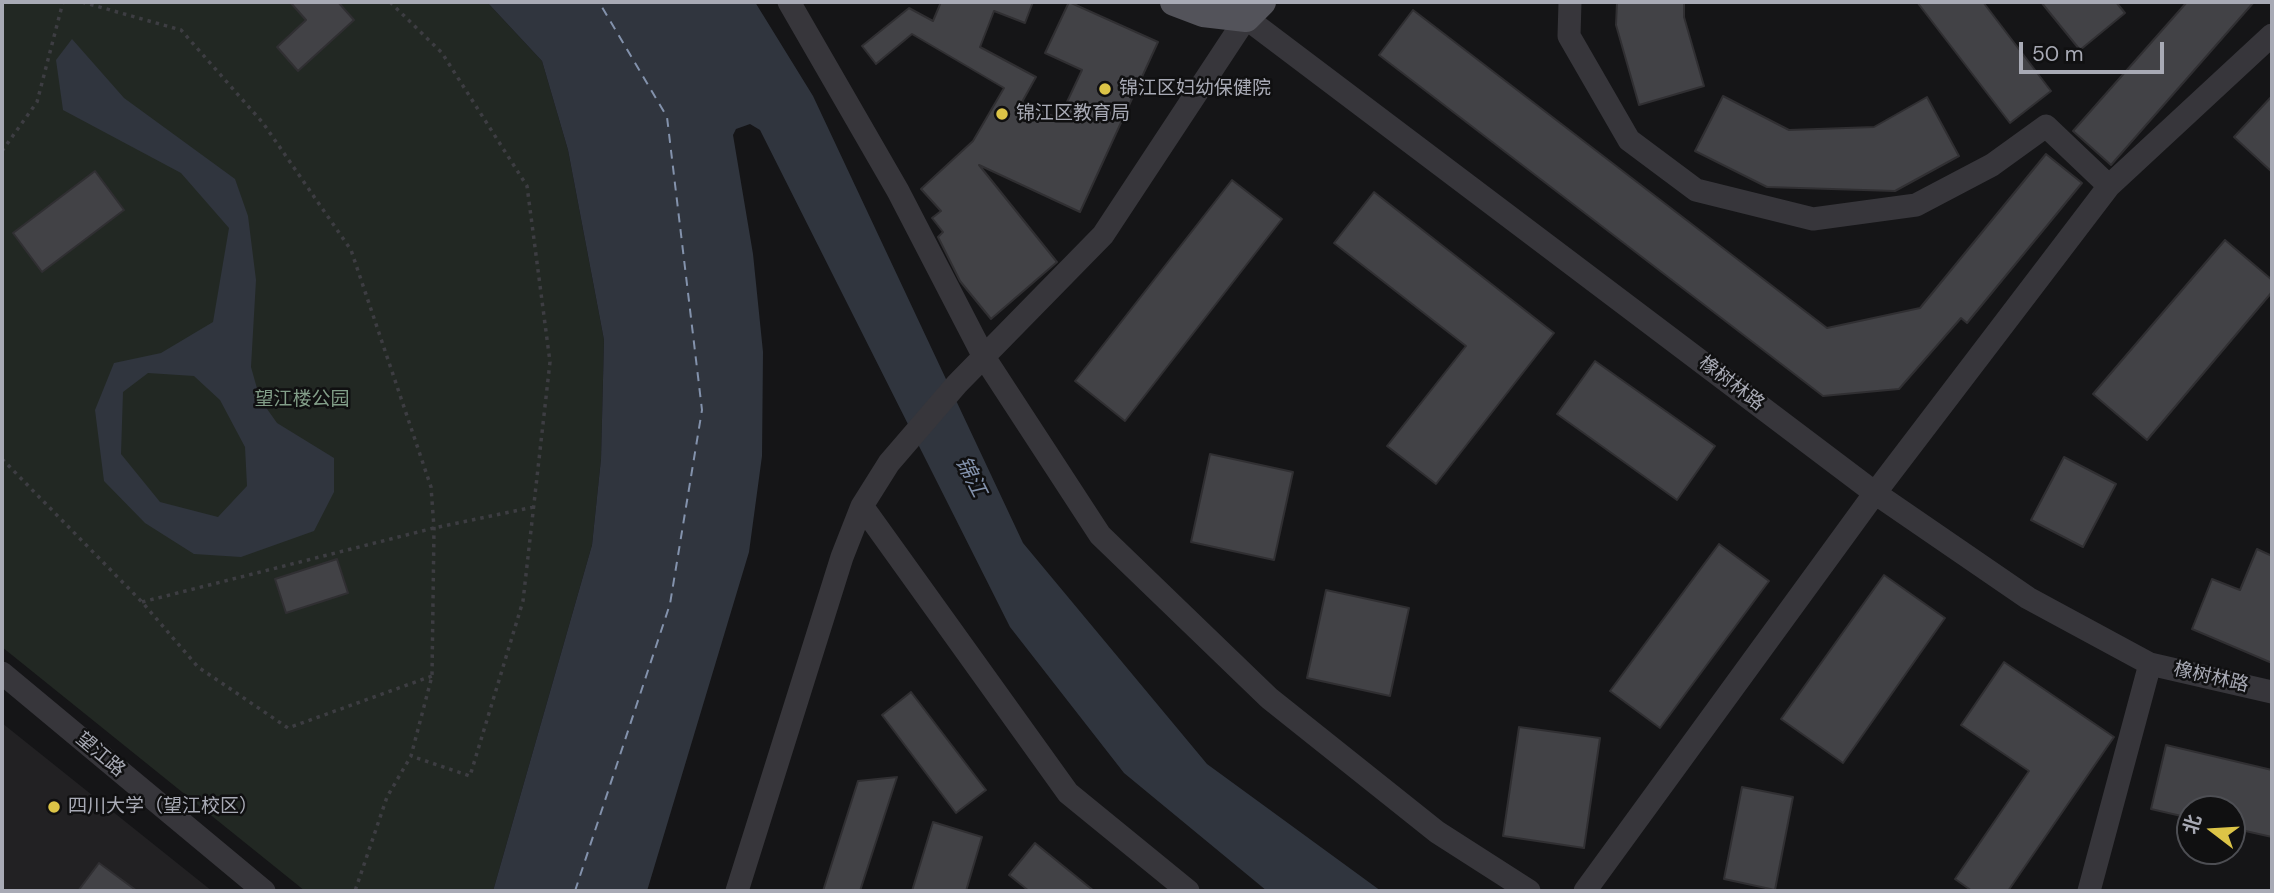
<!DOCTYPE html>
<meta charset="utf-8">
<style>
body{margin:0}
#map{position:relative;width:2274px;height:893px;overflow:hidden;background:#151517;font-family:"DM Sans","Noto Sans SC",sans-serif}
canvas{display:block}
.frame{position:absolute;inset:0;border:4px solid #a8aab5;pointer-events:none}
.north{position:absolute;left:2176px;top:795px;width:70px;height:70px;box-sizing:border-box;background:#101011;border:2px solid #4d4e53;border-radius:50%;rotate:287deg;font-size:19px;font-weight:700;line-height:28px;text-align:center;color:#a8aab5}
.north::after{content:'';display:block;margin:auto;width:24px;height:32px;background:#dcc447;clip-path:polygon(50% 0,100% 100%,50% 72%,0 100%)}
.scale{position:absolute;left:2019px;top:42px;width:145px;height:32px;box-sizing:border-box;border:4px solid #a8aab5;border-top:0;padding-left:9px;font-size:21px;line-height:24px;white-space:nowrap;color:#a8aab5;-webkit-text-stroke:5px #101011;paint-order:stroke}
</style>
<div id="map">
<canvas width="2274" height="893"></canvas>
<div class="frame"></div>
<div class="north">北</div>
<div class="scale">50 m</div>
</div>
<script>
const c = document.querySelector('canvas').getContext('2d');
c.lineJoin = 'round';
function fillPath(path, color) {
  c.fillStyle = color;
  c.fill(path, 'evenodd');
}
function toPath(rows) {
  const path = new Path2D();
  for (const r of rows) {
    path.moveTo(r[0], r[1]);
    for (let i = 2; i < r.length; i += 2) path.lineTo(r[i], r[i + 1]);
  }
  return path;
}
function stroke(path, color, width, dash) {
  c.strokeStyle = color;
  c.lineWidth = width;
  c.lineCap = dash ? 'butt' : 'round';
  c.setLineDash(dash || []);
  c.stroke(path);
}
function drawText(font, color, halo, rows, align = 'center') {
  c.font = font + ' "DM Sans","Noto Sans SC",sans-serif';
  c.lineWidth = 5;
  c.setLineDash([]);
  c.textBaseline = 'middle';
  c.strokeStyle = halo;
  c.fillStyle = color;
  for (const [text, x, y, turn = 0] of rows) {
    c.save();
    c.translate(x, y);
    c.rotate((+turn || 0) * Math.PI / 180);
    c.textAlign = isNaN(turn) ? turn : align;
    if (halo) c.strokeText(text, 0, 0);
    c.fillText(text, 0, 0);
    c.restore();
  }
}
fillPath(toPath([
 [2,723,212,891,2,891]
]), '#222123');
fillPath(toPath([
 [2,2,487,2,542,61,568,150,604,340,601,459,592,545,493,891,305,891,2,647]
]), '#222823');
fillPath(toPath([
 [487,2,755,2,813,96,1023,543,1207,764,1381,891,1267,891,1124,773,1010,627,760,130,750,124,736,129,733,135,753,254,763,352,762,456,749,552,647,891,493,891,592,545,601,459,604,340,568,150,542,61],
 [72,39,124,98,235,179,248,216,256,280,251,367,260,399,277,423,334,458,334,492,314,531,241,557,194,554,145,523,104,481,95,410,114,363,161,353,213,322,229,228,181,173,63,110,56,60],
 [148,373,194,376,220,400,245,447,247,486,218,517,160,502,121,454,123,392]
]), '#30353e');
stroke(toPath([
 [575,891,670,604,702,410,667,117,599,2]
]), '#8392ac', 2, [9, 7]);
const building = toPath([
 [290,2,338,2,354,20,298,71,277,47,306,20,290,2],
 [941,2,1033,2,1025,23,994,11,980,47,1036,77,1022,102,1059,119,1082,70,1045,53,1069,2,1158,42,1080,212,979,165,1057,262,991,319,960,281,938,237,943,232,932,218,941,211,921,189,973,141,1004,88,912,34,876,64,862,46,909,8,933,21,941,2],
 [1617,2,1684,2,1684,17,1704,86,1639,105,1616,25,1617,2],
 [1917,2,1983,2,2051,91,2010,123,1917,2],
 [2041,2,2116,2,2125,13,2080,50,2041,2],
 [2187,2,2254,2,2111,165,2073,131,2187,2],
 [1413,10,1827,328,1920,308,2046,154,2082,183,1967,323,1961,318,1899,389,1823,396,1379,55,1413,10],
 [1723,96,1789,130,1874,127,1927,97,1959,156,1895,191,1767,187,1695,151,1723,96],
 [2272,96,2272,172,2234,137,2272,96],
 [95,171,124,210,42,272,13,233,95,171],
 [1232,180,1282,219,1125,421,1075,381,1232,180],
 [1374,192,1554,333,1436,484,1387,446,1466,346,1334,243,1374,192],
 [2225,240,2272,280,2272,292,2147,440,2093,394,2225,240],
 [1595,361,1715,446,1677,500,1557,414,1595,361],
 [1210,454,1293,472,1274,560,1191,542,1210,454],
 [2064,457,2116,484,2083,547,2031,520,2064,457],
 [1719,544,1769,581,1660,728,1610,691,1719,544],
 [2257,549,2272,556,2272,663,2192,629,2212,579,2240,590,2257,549],
 [337,559,348,593,286,613,275,579,337,559],
 [1884,575,1945,618,1843,763,1781,719,1884,575],
 [1326,590,1409,608,1390,696,1307,678,1326,590],
 [2004,662,2114,737,2008,891,1972,891,1955,879,2029,771,1961,725,2004,662],
 [911,692,986,790,956,813,882,715,911,692],
 [1519,727,1600,738,1584,848,1503,836,1519,727],
 [2166,745,2272,770,2272,837,2232,828,2232,809,2190,809,2190,818,2151,809,2166,745],
 [897,777,860,891,823,891,858,781,897,777],
 [1742,787,1793,797,1775,890,1724,879,1742,787],
 [933,822,982,837,966,891,912,891,933,822],
 [1035,843,1094,891,1029,891,1009,875,1035,843],
 [99,863,137,891,78,891,99,863]
]);
fillPath(building, '#424246');
stroke(building, '#302f32', 2);
stroke(toPath([
 [82,2,181,30,263,123,351,250,431,487,434,528,432,676,411,756,387,797,355,891],
 [390,2,442,53,527,186,550,362,523,601,470,776,411,756],
 [2,151,37,102,63,2],
 [2,459,142,602,198,667,288,728,432,676],
 [142,602,434,528,534,507]
]), '#3d3d42', 3.5, [3.5, 5]);
stroke(toPath([
 [789,2,898,191,984,357,1100,535,1269,698,1437,832,1529,891],
 [1231,2,1246,18,1875,493,2028,598,2150,664,2272,692],
 [1570,2,1569,36,1629,140,1696,190,1813,219,1916,205,1992,165,2046,126,2109,186],
 [862,506,1068,793,1188,891],
 [2,673,264,891],
 [737,891,842,557,862,506,889,463,957,384,1103,235,1246,18],
 [1585,891,1875,493,2109,186,2272,35],
 [2089,891,2150,664]
]), '#37363b', 23);
stroke(toPath([
 [1174,2,1203,13,1246,18,1262,2]
]), '#53535a', 28);
for (const [x, y, r, color] of [
 [1105,89,7,"#dcc447"],
 [1002,114,7,"#dcc447"],
 [54,807,7,"#dcc447"]
]) {
  const dot = new Path2D();
  dot.arc(x, y, r, 0, 2 * Math.PI);
  c.fillStyle = color;
  c.fill(dot);
  stroke(dot, '#101011', 2.5);
}
drawText('19px', '#a8aab5', '#101011', [
 ["锦江区妇幼保健院",1119,89],
 ["锦江区教育局",1016,114],
 ["四川大学（望江校区）",68,807]
], 'left');
drawText('19px', '#a8aab5', '#101011', [
 ["橡树林路",1731,384,37],
 ["橡树林路",2211,678,13],
 ["望江路",100,755,40]
]);
drawText('19px', '#829e88', '#101011', [
 ["望江楼公园",302,400]
]);
drawText('italic 21px', '#8392ac', '#101011', [
 ["锦江",970,477,63]
]);
</script>
